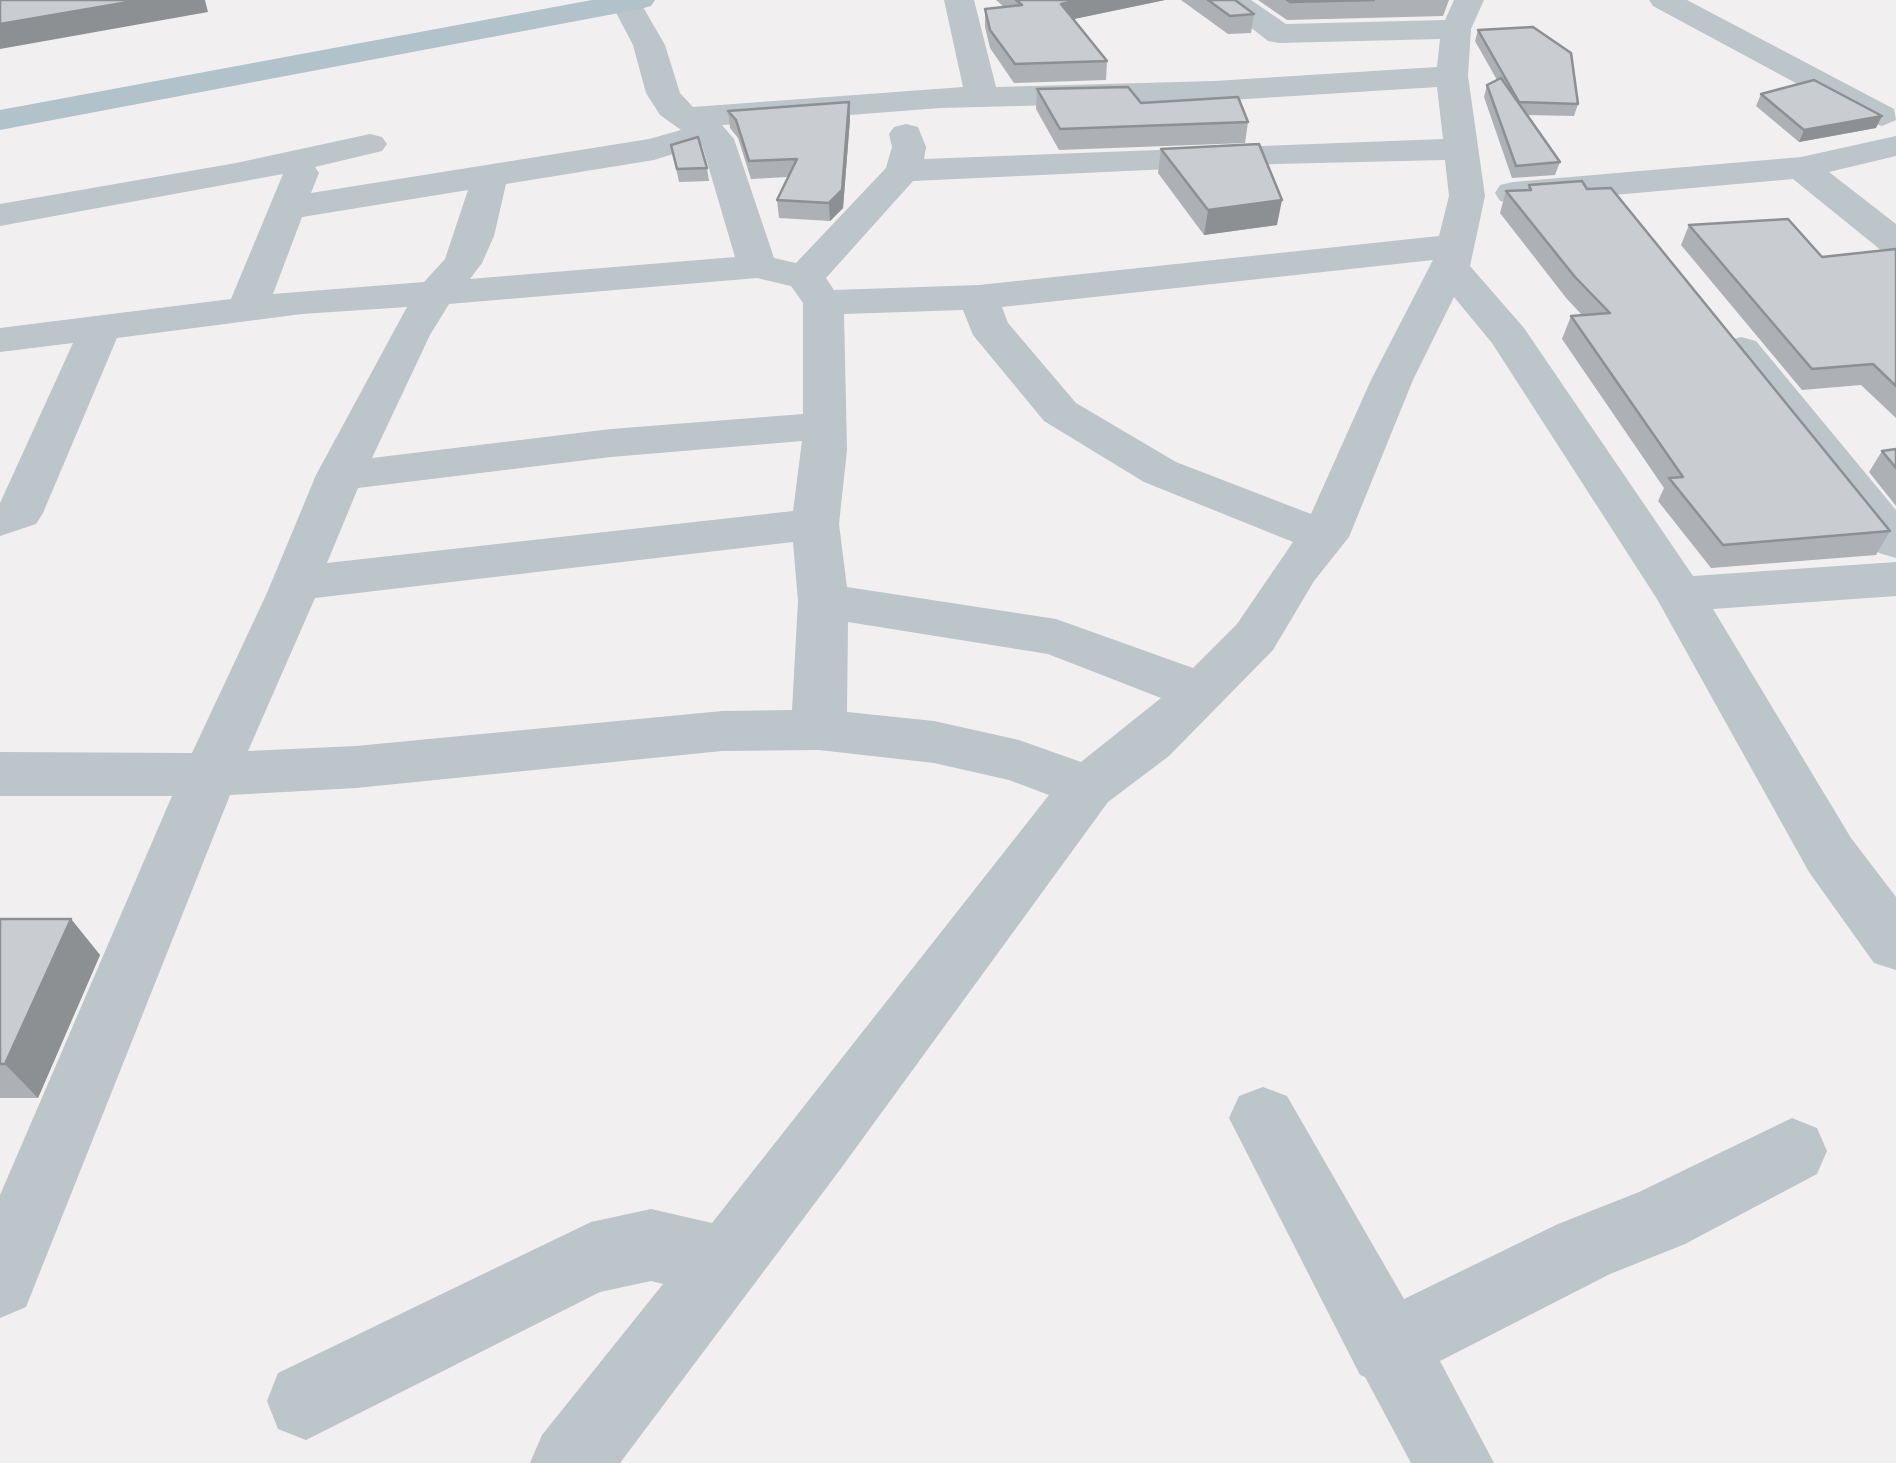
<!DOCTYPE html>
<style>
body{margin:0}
canvas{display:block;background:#f1efef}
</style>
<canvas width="1896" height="1463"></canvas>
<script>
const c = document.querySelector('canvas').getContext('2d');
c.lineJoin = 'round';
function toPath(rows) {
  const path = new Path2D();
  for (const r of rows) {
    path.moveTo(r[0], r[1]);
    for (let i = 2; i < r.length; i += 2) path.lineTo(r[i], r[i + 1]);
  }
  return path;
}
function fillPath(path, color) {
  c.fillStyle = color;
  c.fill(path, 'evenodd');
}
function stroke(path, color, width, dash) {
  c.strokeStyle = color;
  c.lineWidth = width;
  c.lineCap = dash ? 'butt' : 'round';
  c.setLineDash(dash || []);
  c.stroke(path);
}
fillPath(toPath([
 [613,0,639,0,665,45,680,93,693,107,963,87,944,0,974,0,996,87,1214,81,1437,67,1440,39,1279,43,1268,41,1216,0,1251,0,1286,24,1445,20,1454,0,1484,0,1471,29,1468,76,1485,196,1470,266,1524,328,1693,576,1896,562,1896,596,1713,609,1851,838,1896,897,1896,970,1874,963,1809,872,1657,599,1492,343,1454,297,1413,380,1349,537,1314,581,1273,650,1169,756,1108,802,839,1171,620,1463,530,1463,542,1435,663,1284,651,1281,600,1292,306,1440,278,1429,267,1401,278,1373,591,1222,651,1209,712,1223,1049,795,1009,780,934,763,819,750,722,751,356,788,230,795,26,1307,0,1318,0,1195,172,796,0,796,0,752,192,753,267,593,316,475,407,307,302,314,117,338,43,513,36,524,0,536,0,503,73,343,0,352,0,328,231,299,283,174,0,226,0,204,236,163,370,134,382,137,387,144,382,151,315,167,319,173,311,193,649,139,681,130,660,115,646,93,633,45,611,3,613,0],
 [1437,87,1443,139,924,159,926,147,918,127,906,124,894,127,889,134,892,147,886,168,796,263,774,258,734,139,722,125,940,108,1214,101,1437,87],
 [702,145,735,257,470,279,482,263,494,236,506,184,654,160,702,145],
 [1445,160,1449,196,1439,236,979,285,834,290,826,278,913,181,1276,164,1445,160],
 [468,190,445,259,424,282,273,294,302,217,468,190],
 [1433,260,1371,380,1311,514,1176,462,1076,403,1008,323,1002,307,1433,260],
 [757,278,791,286,803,303,803,414,611,429,372,458,430,335,449,304,757,278],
 [963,310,973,335,1044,421,1144,482,1293,542,1237,624,1193,668,1056,619,847,587,839,524,847,450,844,314,963,310],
 [802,441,793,511,327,563,358,488,611,457,802,441],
 [793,542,798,601,792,710,722,711,356,746,248,751,315,598,793,542],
 [848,622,1048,654,1161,698,1081,762,1019,740,934,721,847,712,848,622],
 [1649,0,1687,0,1894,109,1896,120,1882,126,1870,123,1653,6,1649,0],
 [1896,136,1896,156,1829,172,1896,224,1896,254,1882,251,1793,179,1513,204,1500,201,1495,193,1500,185,1513,182,1801,157,1896,136],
 [1741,337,1756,341,1896,510,1896,558,1879,553,1726,359,1720,350,1726,341,1741,337],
 [1263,1087,1287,1096,1404,1299,1558,1224,1639,1192,1792,1118,1817,1128,1827,1151,1817,1174,1685,1244,1610,1274,1440,1361,1494,1463,1411,1463,1365,1377,1360,1375,1229,1118,1239,1096,1263,1087]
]), '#bcc5ca');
fillPath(toPath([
 [592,0,655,0,651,6,640,9,0,130,0,110,592,0]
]), '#b1c2cb');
fillPath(toPath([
 [996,0,1165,0,1073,19,1107,61,1106,80,1014,83,990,48,985,27,985,9,1004,7],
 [1181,0,1236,0,1254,14,1251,33,1228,34],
 [1258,0,1449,0,1443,16,1287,20],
 [1478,30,1578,104,1574,116,1527,115,1560,162,1555,175,1512,178,1484,97,1487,85,1497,80,1475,41],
 [1037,89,1141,103,1248,122,1245,143,1059,150,1036,109],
 [1761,94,1876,128,1799,142,1756,106],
 [849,102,850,119,843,208,830,221,779,218,777,200,788,177,751,179,738,138,730,128,728,111],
 [671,145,707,168,709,181,679,182],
 [1161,149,1277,225,1204,235,1158,173],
 [1529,185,1587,189,1890,531,1876,555,1711,568,1658,501,1664,488,1562,339,1571,316,1582,315,1567,299,1500,213,1506,191,1528,190],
 [1689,225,1822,257,1896,249,1896,418,1861,385,1802,390,1681,245],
 [1896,449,1896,506,1869,472,1882,451],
 [0,919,71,919,100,955,38,1098,0,1098]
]), '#adb0b4');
fillPath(toPath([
 [140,0,205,0,208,12,0,49,0,24],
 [1079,0,1165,0,1060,22,1061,4],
 [849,102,850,119,843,208,830,221,829,203],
 [1882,116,1876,128,1799,142,1804,130],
 [1282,200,1277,225,1204,235,1208,210],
 [71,919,100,955,38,1098,5,1064]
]), '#8d9092');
const building = toPath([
 [0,0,140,0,0,24,0,0],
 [1016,0,1079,0,1061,4,1107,61,1015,64,990,30,985,9,1022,5,1016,0],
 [1208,0,1235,0,1254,14,1230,16,1208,0],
 [1287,0,1374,0,1290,2,1287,0],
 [1533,27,1571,53,1578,104,1519,102,1478,30,1533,27],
 [1501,78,1560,162,1516,166,1487,85,1501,78],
 [1814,80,1882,116,1804,130,1761,94,1814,80],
 [1128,87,1141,103,1238,97,1248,122,1060,129,1037,89,1128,87],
 [849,102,842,190,829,203,777,200,797,159,749,161,736,120,728,111,849,102],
 [698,137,707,168,677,169,671,145,698,137],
 [1259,144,1282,200,1208,210,1161,149,1259,144],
 [1582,181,1587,189,1611,188,1890,531,1723,545,1669,478,1683,477,1571,316,1610,313,1575,277,1506,191,1531,190,1529,185,1582,181],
 [1788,219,1822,257,1896,249,1896,386,1873,364,1812,369,1689,225,1788,219],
 [1896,449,1896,468,1882,451,1896,449],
 [0,919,71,919,5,1064,0,1064,0,919]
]);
fillPath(building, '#c9cdd1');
stroke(building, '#8d9092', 2.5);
</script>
